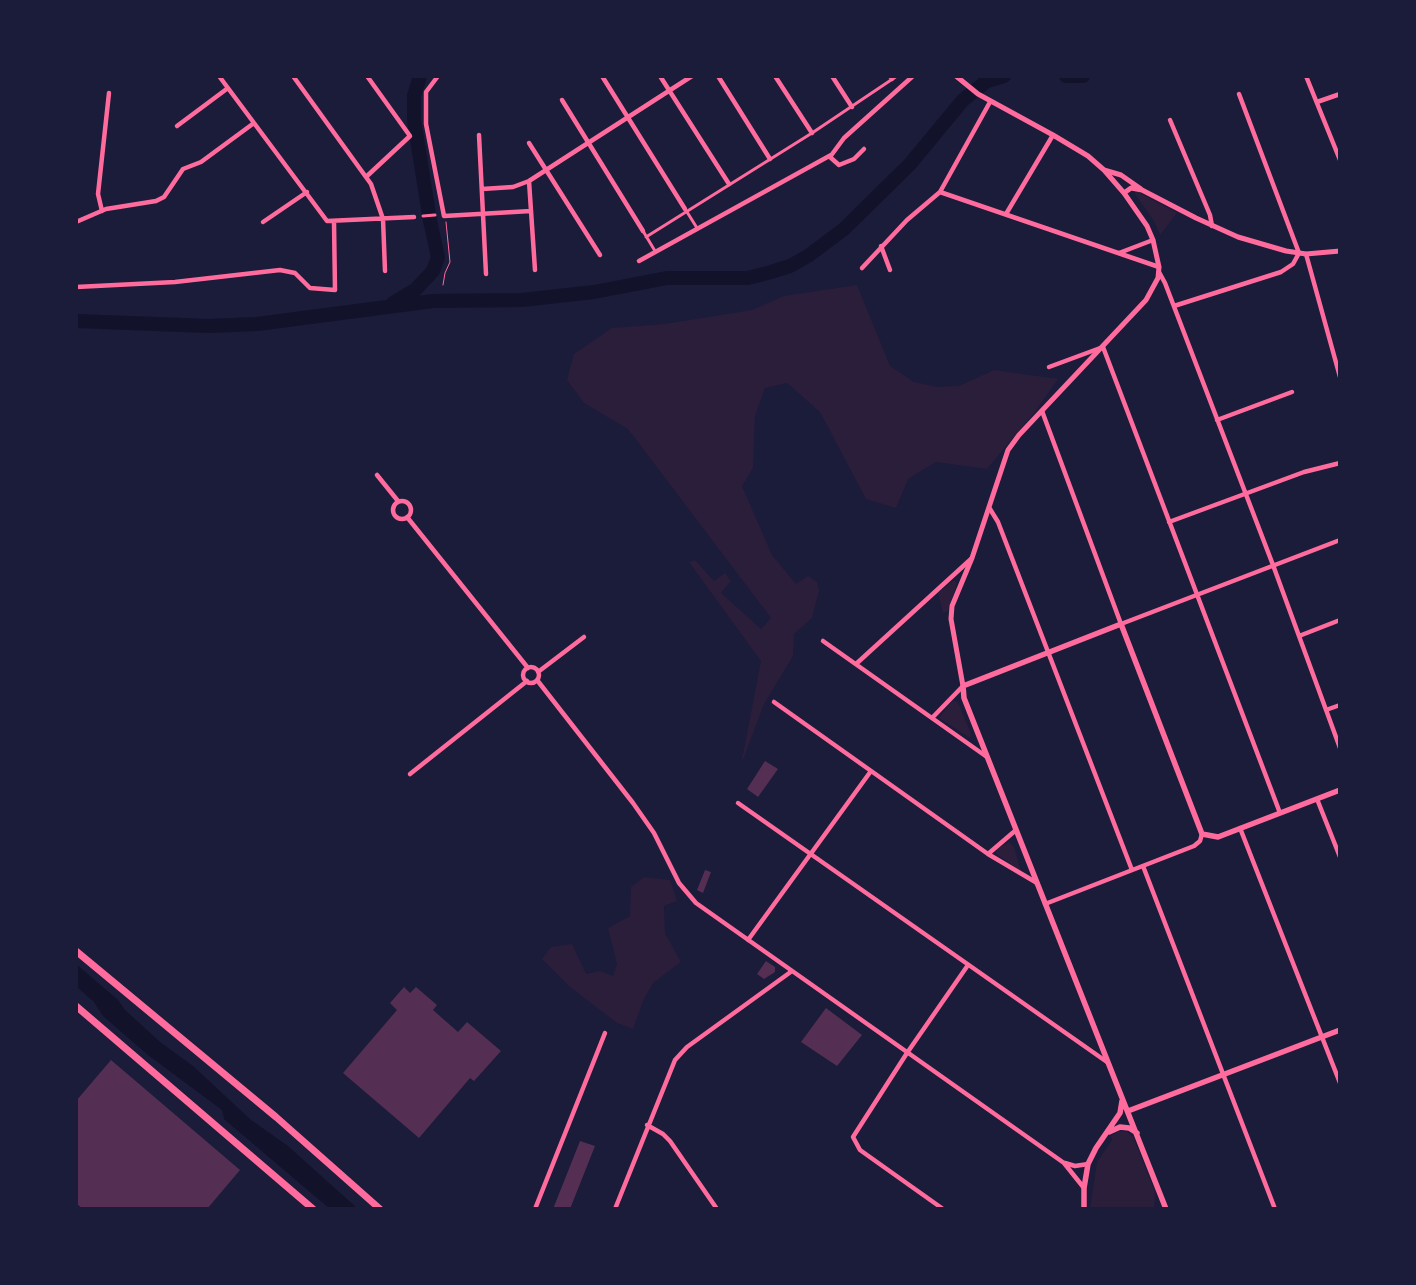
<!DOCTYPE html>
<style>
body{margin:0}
#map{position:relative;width:1416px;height:1285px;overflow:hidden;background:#1b1b3a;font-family:"Varela Round",sans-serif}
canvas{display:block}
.frame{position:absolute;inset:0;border:78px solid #1b1b3a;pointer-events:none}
</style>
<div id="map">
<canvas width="1416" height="1285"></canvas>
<div class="frame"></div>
</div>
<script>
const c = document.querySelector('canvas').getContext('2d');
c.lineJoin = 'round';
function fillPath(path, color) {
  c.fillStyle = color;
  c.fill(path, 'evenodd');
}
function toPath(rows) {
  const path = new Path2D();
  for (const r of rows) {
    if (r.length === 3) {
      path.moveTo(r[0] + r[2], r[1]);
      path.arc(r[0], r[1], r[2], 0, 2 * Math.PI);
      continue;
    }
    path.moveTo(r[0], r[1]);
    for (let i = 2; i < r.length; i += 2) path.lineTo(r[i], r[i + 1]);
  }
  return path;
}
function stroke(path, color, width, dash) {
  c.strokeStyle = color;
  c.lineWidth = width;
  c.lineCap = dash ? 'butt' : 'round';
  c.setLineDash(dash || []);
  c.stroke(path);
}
fillPath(toPath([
 [1136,191,1177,213,1160,235,1154,221,1135,194],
 [857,285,890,366,914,382,938,387,959,386,994,370,1058,379,1034,413,987,469,936,462,908,479,896,508,866,499,820,412,787,383,765,388,755,416,753,468,742,486,772,555,796,584,808,576,817,582,819,591,812,618,794,634,793,656,764,704,741,765,761,661,689,562,695,560,714,581,725,573,731,581,721,593,761,629,771,618,628,429,584,403,567,380,574,354,612,328,665,324,752,310,784,296],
 [954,580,957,583,948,611,943,613,938,593],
 [953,700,958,702,971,734,970,738,939,718],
 [1009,842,1014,847,1021,871,996,854,997,849],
 [644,877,670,880,677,901,664,906,665,933,681,962,653,983,643,1001,633,1029,617,1023,570,987,542,959,551,947,572,944,586,974,600,971,613,976,617,964,608,928,630,916,631,887],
 [1119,1131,1127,1132,1133,1137,1155,1192,1154,1209,1090,1209,1097,1162,1112,1140,1111,1136]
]), '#2a1e3b');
fillPath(toPath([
 [76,964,118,1000,125,1010,160,1042,193,1066,251,1120,288,1146,358,1209,330,1209,224,1119,222,1110,148,1055,103,1016,94,1002,76,986]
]), '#12122b');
stroke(toPath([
 [1066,76,1083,76],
 [393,303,415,290,433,271,438,257,430,221,414,120,414,96,420,76],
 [76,321,209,326,257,324,433,301,522,300,594,292,667,278,748,278,771,272,790,266,808,256,844,229,910,164,963,100,987,81,1004,76]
]), '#12122b', 14);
fillPath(toPath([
 [765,761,778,769,758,797,747,789],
 [705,870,711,872,703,893,697,890],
 [766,961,775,967,775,972,764,979,757,974],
 [404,987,410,993,416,987,437,1005,433,1010,458,1032,467,1022,501,1051,474,1081,470,1078,419,1138,343,1073,397,1010,390,1003],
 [826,1008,862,1035,837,1066,801,1042],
 [111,1060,240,1170,207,1209,83,1209,76,1203,76,1101],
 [580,1141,595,1146,570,1209,553,1209]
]), '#542f53');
stroke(toPath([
 [443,285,445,273,450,262,446,222]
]), '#ff6b9d', 1);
stroke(toPath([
 [687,212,697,228],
 [423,216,435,215],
 [643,231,655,251],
 [646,237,812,133,897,76]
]), '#ff6b9d', 3);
stroke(toPath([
 [219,76,327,221,414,217],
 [293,76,371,184,383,219,385,271],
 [438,76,426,92,426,124,444,216,531,211],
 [602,76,685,209],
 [660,76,729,184],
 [718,76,770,159],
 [775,76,812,133],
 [832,76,852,107],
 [890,76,892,79],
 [1306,76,1340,160],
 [562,100,643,231],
 [1317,102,1340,94],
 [1170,120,1210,215,1212,226],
 [177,126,228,88],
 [479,135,486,274],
 [529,143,600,255],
 [864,149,854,159,839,165,830,157,844,138,913,76],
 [366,177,410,136,367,76],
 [529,181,535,270],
 [482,189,513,187,529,181,692,76],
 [940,192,1159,267],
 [102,211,98,194,109,93],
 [1006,214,1053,135],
 [76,222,106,209,156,201,164,197,183,169,201,162,254,123],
 [263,222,307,192],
 [881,246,890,270],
 [1119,253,1153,240],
 [1306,254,1340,377],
 [639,261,831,155],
 [862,268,907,220,940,192,990,102],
 [1159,272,1165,283,1273,565,1340,748],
 [76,287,175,282,280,270,295,273,310,288,335,290,334,222],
 [1174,306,1281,272,1293,264,1299,253,1239,94],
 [1049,367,1103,347,1280,813],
 [1042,411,1121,624,1340,540],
 [1217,420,1292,392],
 [377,475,398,501],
 [402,510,9],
 [990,509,998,522,1132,870],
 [407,517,528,668],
 [1169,522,1304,472,1340,463],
 [1299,636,1340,620],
 [823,641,987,757],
 [856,664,971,559],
 [531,675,8],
 [538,672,584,637],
 [537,680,633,803,654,833,679,883,696,903,1064,1163,1084,1188],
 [774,702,988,854,1037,883],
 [1326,710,1340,705],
 [932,718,963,686],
 [410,774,527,681],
 [1317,799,1340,857],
 [738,803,1107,1062],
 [1240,828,1340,1083],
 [988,854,1016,830],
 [1143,866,1275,1209],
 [1045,904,1194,846,1200,841,1202,834],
 [748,940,871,771],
 [647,1125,663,1134,670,1141,717,1209],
 [1065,1163,1075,1166,1088,1164],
 [535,1209,605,1033],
 [615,1209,675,1060,687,1047,792,971],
 [943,1209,860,1150,853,1137,907,1053,968,965]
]), '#ff6b9d', 4.5);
stroke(toPath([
 [956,76,978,94,1053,135,1088,156,1104,170,1124,193,1147,226,1153,240,1159,267,1158,278,1146,300,1019,435,1008,450,972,558,952,606,951,619,963,686],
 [1104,170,1121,175,1141,189],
 [1124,193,1131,188,1142,190,1196,218,1238,237,1286,251,1306,254,1340,251]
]), '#ff6b9d', 5);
stroke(toPath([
 [1128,1111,1340,1030],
 [1109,1132,1120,1127,1129,1128,1137,1133],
 [1084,1209,1084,1188,1088,1164,1096,1148,1120,1113,1122,1101],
 [1166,1209,964,698,963,686,1121,624,1202,834,1218,837,1340,790]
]), '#ff6b9d', 5.5);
stroke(toPath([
 [76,951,276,1117,380,1209],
 [76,1006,313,1209]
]), '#ff6b9d', 7);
</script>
